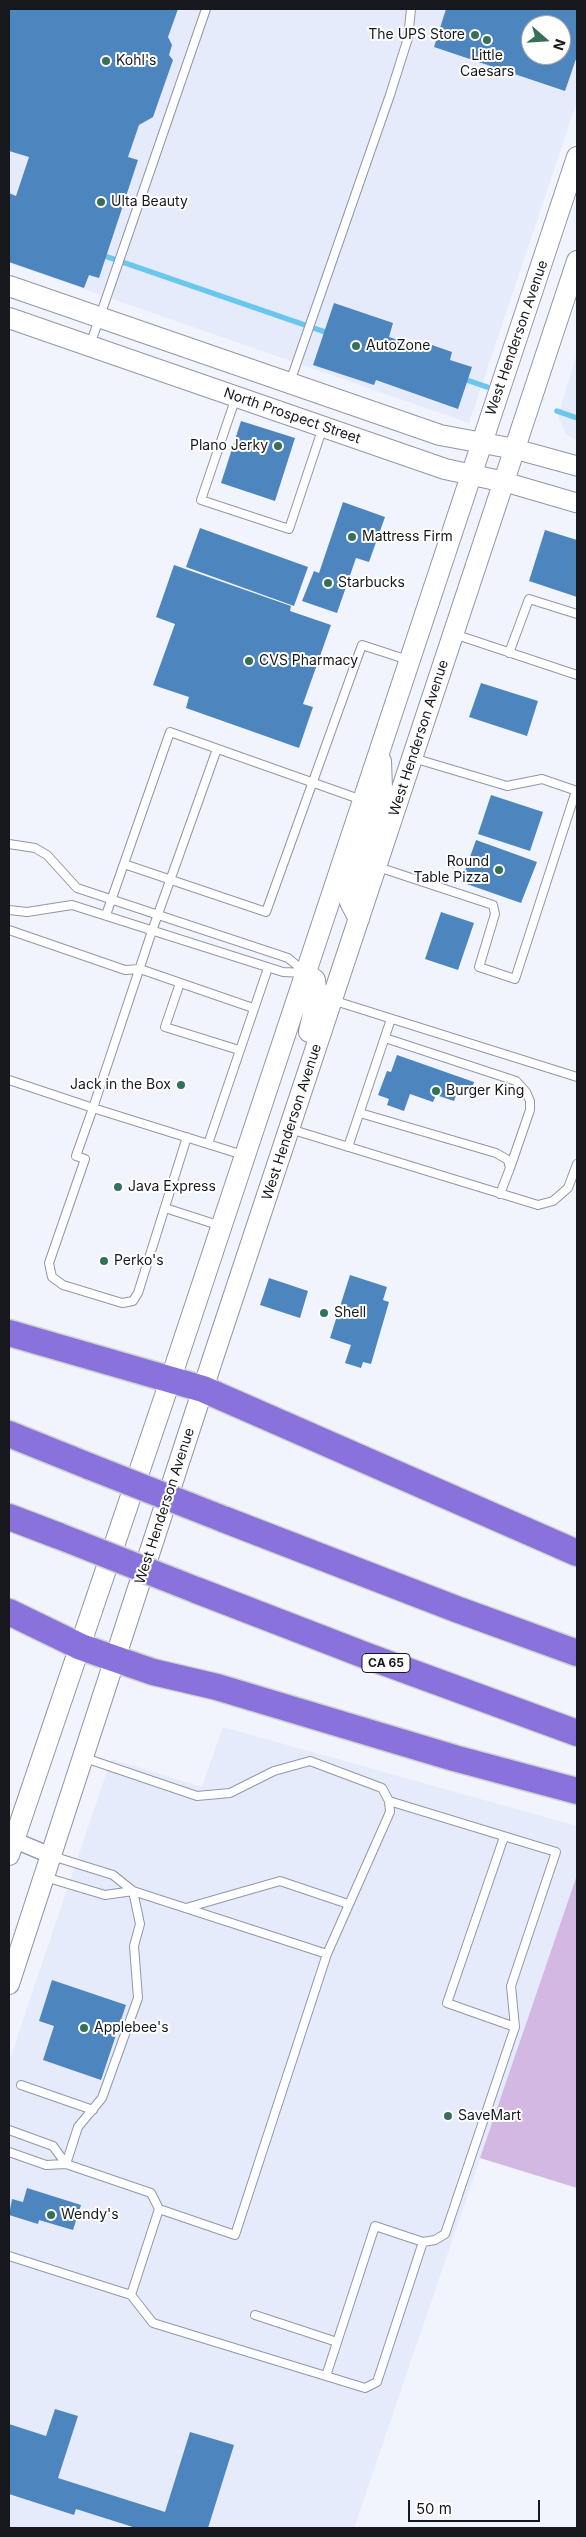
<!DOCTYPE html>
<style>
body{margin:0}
#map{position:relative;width:586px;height:2537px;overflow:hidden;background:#f1f4fc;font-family:Inter,sans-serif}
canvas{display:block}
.frame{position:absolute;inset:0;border:10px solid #16181e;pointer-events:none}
.north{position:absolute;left:521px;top:15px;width:50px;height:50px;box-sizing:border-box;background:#fff;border:1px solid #a2a3a5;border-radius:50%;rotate:109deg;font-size:14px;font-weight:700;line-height:20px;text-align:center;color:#16181e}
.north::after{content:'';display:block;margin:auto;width:18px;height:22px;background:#367058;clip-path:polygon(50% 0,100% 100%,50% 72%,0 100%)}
.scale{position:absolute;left:408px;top:2500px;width:132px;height:22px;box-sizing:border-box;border:2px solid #16181e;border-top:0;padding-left:6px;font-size:15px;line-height:18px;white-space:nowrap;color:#16181e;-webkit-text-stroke:4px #fff;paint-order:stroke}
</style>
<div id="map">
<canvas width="586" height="2537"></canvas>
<div class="frame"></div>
<div class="north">N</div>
<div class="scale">50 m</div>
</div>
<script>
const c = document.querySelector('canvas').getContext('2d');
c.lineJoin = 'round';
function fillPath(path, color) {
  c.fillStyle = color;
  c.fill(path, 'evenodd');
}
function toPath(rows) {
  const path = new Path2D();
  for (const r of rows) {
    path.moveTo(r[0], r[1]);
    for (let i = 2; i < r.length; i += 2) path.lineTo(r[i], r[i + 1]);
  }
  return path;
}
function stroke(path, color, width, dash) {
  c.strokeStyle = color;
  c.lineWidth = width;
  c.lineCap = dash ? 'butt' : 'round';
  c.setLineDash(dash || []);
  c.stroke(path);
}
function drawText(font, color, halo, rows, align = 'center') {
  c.font = font + ' Inter,sans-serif';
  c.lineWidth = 4;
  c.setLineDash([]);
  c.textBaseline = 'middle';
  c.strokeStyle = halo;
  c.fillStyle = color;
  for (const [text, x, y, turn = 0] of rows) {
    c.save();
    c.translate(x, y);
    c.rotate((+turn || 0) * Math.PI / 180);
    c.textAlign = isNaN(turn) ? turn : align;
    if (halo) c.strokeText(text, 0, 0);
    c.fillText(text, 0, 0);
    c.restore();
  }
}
fillPath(toPath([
 [9,9,577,9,577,101,469,423,9,263],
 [531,25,561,25,561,55,531,55],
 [577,353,577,441,566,434,558,416],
 [223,1727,577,1826,577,1875,354,2528,9,2528,9,2062,111,1759,202,1787]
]), '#e5ebfb');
fillPath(toPath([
 [577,1875,577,2188,480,2158]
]), '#d3b8e4');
stroke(toPath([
 [99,254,331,334],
 [461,378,487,387],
 [557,411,577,418]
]), '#69c6ed', 5.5);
fillPath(toPath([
 [9,9,178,9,168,37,172,45,169,55,173,60,153,117,139,125,128,157,138,160,99,278,89,275,84,288,9,262,9,193,16,196,29,157,9,151],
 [446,9,577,9,577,56,565,91,434,47],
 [531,25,561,25,561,55,531,55],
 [334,303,393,323,389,337,430,351,432,345,452,352,450,360,472,367,458,409,376,380,374,385,313,365],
 [241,421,295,438,275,501,221,483],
 [343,502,385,517,369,562,356,558,337,613,302,601,314,571,319,573],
 [200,528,308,567,294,606,186,567],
 [545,530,577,540,577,597,529,581],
 [174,565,291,606,290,611,331,625,303,704,313,707,299,748,186,708,189,697,153,685,175,624,156,617],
 [481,683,538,701,527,736,469,717],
 [491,795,543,812,530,851,478,834],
 [476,840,537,862,521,903,461,882],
 [441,912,474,923,458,970,425,959],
 [397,1055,474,1082,470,1094,458,1090,454,1101,436,1095,433,1102,410,1094,404,1111,387,1105,389,1099,378,1095,387,1071,391,1072],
 [350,1275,387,1287,383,1300,389,1302,371,1364,363,1362,361,1368,345,1363,351,1345,330,1338],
 [269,1278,308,1291,300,1318,260,1305],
 [52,1980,126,2005,101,2080,43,2060,54,2026,39,2021],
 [27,2188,81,2205,73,2230,39,2220,38,2224,9,2215,12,2199,23,2202],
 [55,2409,78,2416,58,2478,165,2512,190,2432,234,2445,208,2528,136,2528,76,2509,74,2515,9,2494,9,2424,46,2436]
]), '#4d86be');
const service = toPath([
 [90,345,206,9],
 [290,382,390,95,408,38,411,9],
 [236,397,201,500,289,529,323,427],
 [454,634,577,675],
 [509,653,529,599,577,614],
 [217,749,152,931,93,1108,243,1155],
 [413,758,507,786,542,779,577,791],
 [9,844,35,848,47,855,77,888,288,958,306,973,283,972,72,905,27,912,9,910],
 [124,864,266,912,362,645,408,660],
 [378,867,493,905,495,914,479,967,515,979,576,791],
 [106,915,170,732,362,800],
 [9,930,125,970,140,969,253,1008],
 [180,983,165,1027,239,1050],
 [332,1000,577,1077],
 [385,1038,516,1081,526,1092,530,1101,530,1110,510,1168],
 [9,1080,93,1108,76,1156,85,1159,49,1263,52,1277,63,1285,122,1303,133,1301,138,1293,187,1137],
 [360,1113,496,1153,508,1160,510,1168,500,1194],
 [290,1129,538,1205,553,1201,568,1188,577,1164],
 [208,1144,268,968],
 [348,1147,391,1019],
 [165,1208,221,1226],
 [85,1758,197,1796,230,1793,274,1771,310,1761,382,1788,389,1801,390,1812,327,1954],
 [504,1837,447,2003,515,2027],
 [45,1877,105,1895,133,1891],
 [186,1908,280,1881,348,1904],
 [21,2085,93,2110],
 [9,2130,53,2146,66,2164],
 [9,2152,46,2165,66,2164,151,2193,159,2209,235,2235,327,1954,133,1891,113,1875,52,1856],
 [66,2164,78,2127,102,2098,138,1998,134,1946,140,1924,133,1891],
 [9,2256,131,2295,159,2209],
 [131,2295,153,2323,365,2388,377,2382,423,2242,435,2240,445,2234,515,2027,511,1986,556,1852,389,1801],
 [255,2315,337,2342],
 [326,2376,375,2226,423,2242]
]);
const minor = toPath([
 [9,1838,52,1856]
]);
const tertiary = toPath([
 [515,449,577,466],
 [505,482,577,503]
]);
const secondary = toPath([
 [9,286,440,435,515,449],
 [9,318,445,469,505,482],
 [359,919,350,902,358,865,377,812,382,789,381,761],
 [306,973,315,980,317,997,309,1032],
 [9,1855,171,1378,577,157],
 [9,1984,213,1358,577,261]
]);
const motorway = toPath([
 [9,1333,203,1389,577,1553],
 [9,1434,91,1467],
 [9,1517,59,1536],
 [223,1519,456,1609,577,1653],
 [196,1590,367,1656,577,1733],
 [9,1612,81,1647,153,1672,217,1687,454,1758,577,1791]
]);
stroke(service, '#9197a9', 10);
stroke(minor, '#9197a9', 18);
stroke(tertiary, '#9197a9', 21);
stroke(secondary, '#9197a9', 22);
stroke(motorway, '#d0d1d2', 29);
stroke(service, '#fff', 8);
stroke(minor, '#fff', 15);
stroke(tertiary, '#fff', 19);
stroke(secondary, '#fff', 20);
stroke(motorway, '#8972db', 26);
const motorwayBridge = toPath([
 [91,1467,223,1519],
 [59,1536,196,1590]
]);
stroke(motorwayBridge, '#d0d1d2', 29, []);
stroke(motorwayBridge, '#8972db', 26);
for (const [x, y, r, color] of [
 [475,35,5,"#367058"],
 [487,40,5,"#367058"],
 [106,61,5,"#367058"],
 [101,202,5,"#367058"],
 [356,346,5,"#367058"],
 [278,446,5,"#367058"],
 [352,537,5,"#367058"],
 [328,583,5,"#367058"],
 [249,661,5,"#367058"],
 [499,870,5,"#367058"],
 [181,1085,5,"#367058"],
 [436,1091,5,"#367058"],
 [118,1187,5,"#367058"],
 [104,1261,5,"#367058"],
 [324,1313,5,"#367058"],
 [84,2028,5,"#367058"],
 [448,2116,5,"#367058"],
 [51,2215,5,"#367058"]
]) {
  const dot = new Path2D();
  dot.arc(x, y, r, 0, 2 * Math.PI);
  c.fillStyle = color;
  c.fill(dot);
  stroke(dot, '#fff', 2);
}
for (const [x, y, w] of [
 [386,1663,48]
]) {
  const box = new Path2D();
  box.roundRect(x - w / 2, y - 9.5, w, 19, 4);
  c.fillStyle = '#fff';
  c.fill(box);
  stroke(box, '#16181e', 1);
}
drawText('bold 12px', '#16181e', null, [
 ["CA 65",386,1663]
]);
drawText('14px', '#16181e', '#fff', [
 ["The UPS Store",465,35,"right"],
 ["Little",487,56,"center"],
 ["Caesars",487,72,"center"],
 ["Kohl's",116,61],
 ["Ulta Beauty",111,202],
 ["AutoZone",366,346],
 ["Plano Jerky",268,446,"right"],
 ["Mattress Firm",362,537],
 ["Starbucks",338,583],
 ["CVS Pharmacy",259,661],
 ["Round",489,862,"right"],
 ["Table Pizza",489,878,"right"],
 ["Jack in the Box",171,1085,"right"],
 ["Burger King",446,1091],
 ["Java Express",128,1187],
 ["Perko's",114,1261],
 ["Shell",334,1313],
 ["Applebee's",94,2028],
 ["SaveMart",458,2116],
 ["Wendy's",61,2215]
], 'left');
drawText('14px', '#16181e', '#fff', [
 ["West Henderson Avenue",517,338,-71],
 ["North Prospect Street",292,416,19],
 ["West Henderson Avenue",419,738,-72],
 ["West Henderson Avenue",292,1122,-72],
 ["West Henderson Avenue",165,1506,-72]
]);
</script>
